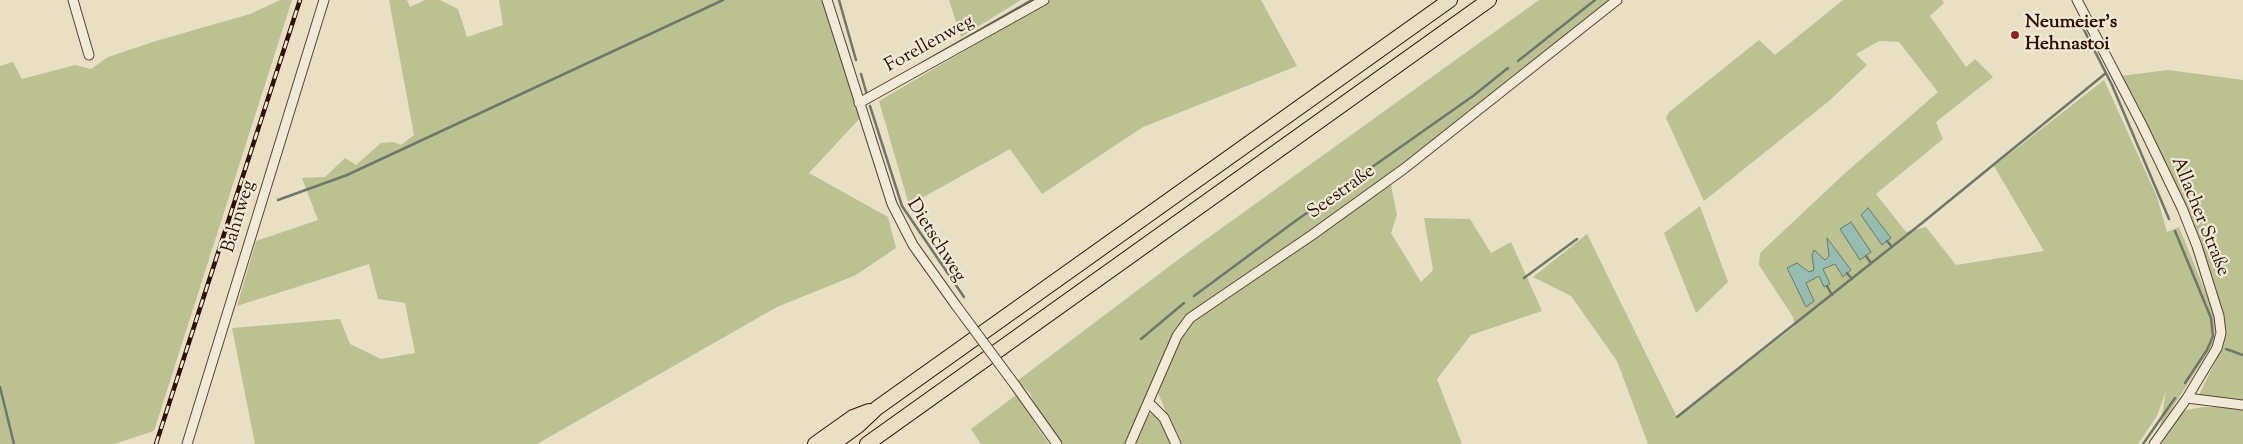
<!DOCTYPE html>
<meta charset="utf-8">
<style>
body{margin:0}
canvas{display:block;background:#e9dfc4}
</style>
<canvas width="2243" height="444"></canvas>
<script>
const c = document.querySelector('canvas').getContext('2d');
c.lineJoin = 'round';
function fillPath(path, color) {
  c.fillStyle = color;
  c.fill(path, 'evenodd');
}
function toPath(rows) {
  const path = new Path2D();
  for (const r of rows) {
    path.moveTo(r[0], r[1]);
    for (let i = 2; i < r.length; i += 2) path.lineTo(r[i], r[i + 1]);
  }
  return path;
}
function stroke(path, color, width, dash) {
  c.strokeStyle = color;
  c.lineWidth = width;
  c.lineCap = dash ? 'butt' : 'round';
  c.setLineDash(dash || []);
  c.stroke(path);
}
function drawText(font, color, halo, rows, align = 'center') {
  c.font = font + ' "Sorts Mill Goudy",serif';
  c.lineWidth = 4.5;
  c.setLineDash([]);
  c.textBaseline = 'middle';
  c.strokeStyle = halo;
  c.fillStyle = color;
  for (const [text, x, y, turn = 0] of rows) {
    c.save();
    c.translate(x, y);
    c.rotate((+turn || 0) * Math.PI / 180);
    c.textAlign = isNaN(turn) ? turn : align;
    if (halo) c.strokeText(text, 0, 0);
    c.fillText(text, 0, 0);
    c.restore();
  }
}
fillPath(toPath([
 [280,0,292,0,154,431,114,444,0,444,0,66,13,62,22,79,75,65,91,69,108,57,156,41,250,14],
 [389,0,407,0,410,7,425,0,440,0,458,9,467,37,503,25,499,0,823,0,860,118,809,173,888,217,896,248,856,275,777,307,537,444,255,444,232,328,340,319,350,344,381,359,415,353,405,303,378,299,369,264,237,306,256,241,318,220,302,178,325,177,345,158,356,165,381,143,393,142,401,145,414,135],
 [949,0,1021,0,961,37],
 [1051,0,1261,0,1297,66,1143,127,1042,194,1010,149,909,205,879,101],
 [1539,0,1610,0,1413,157,1312,231,1186,316,1126,444,1061,444,1037,410,1030,393,1017,381,1187,253],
 [1843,0,1942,0,1944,3,1930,16,1966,67,1975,59,1993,77,1936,122,1943,139,1876,194,1906,232,1926,227,1956,265,2044,251,1994,166,2104,80,2157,197,2167,232,2179,227,2216,318,2213,344,2160,427,2166,391,2157,416,2138,444,1648,444,1617,361,1571,296,1533,277,1587,234,1677,417,1795,326,1793,317,1759,265,1760,253,1843,175,1938,92,1899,42,1879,41,1856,54,1867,65,1829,101,1704,201,1666,118,1669,112,1759,40,1775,55],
 [2168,70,2243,80,2243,401,2199,395,2224,344,2224,323,2206,265,2121,76],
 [1391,185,1397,215,1391,233,1421,282,1433,270,1424,218,1470,219,1491,253,1511,242,1542,311,1471,335,1437,379,1462,444,1179,444,1156,388,1172,350,1191,320],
 [1700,206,1728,282,1696,313,1664,233],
 [1016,395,1049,444,981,444,971,429],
 [2203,407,2243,408,2243,444,2158,444,2181,411],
 [1156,413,1172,444,1135,444,1145,415]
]), '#bbc191');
const water = toPath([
 [1868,208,1891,238,1882,245,1861,215,1868,208],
 [1851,222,1871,252,1860,260,1840,229,1851,222],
 [1827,238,1851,270,1843,277,1835,264,1823,269,1830,284,1824,287,1819,276,1806,283,1814,301,1806,307,1787,268,1797,263,1809,272,1814,270,1812,255,1814,250,1825,260,1829,256,1827,238]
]);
fillPath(water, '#97bdb3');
stroke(water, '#6e776c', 1);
stroke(toPath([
 [839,0,856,60],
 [2083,28,2112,85,2169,219],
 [1518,61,1595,0],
 [922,63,1032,0],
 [861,74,867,95],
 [870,106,902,206,964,297],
 [278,200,347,175,723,0],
 [2175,231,2211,318,2213,336,2207,350,2185,383],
 [1887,241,1892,247],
 [1866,256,1871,263],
 [1847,273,1852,279],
 [1524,278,1577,239],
 [1827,286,1832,295],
 [1194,296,1294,222,1473,96,1508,68],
 [1141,339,1184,303],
 [2226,349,2243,355],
 [0,387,14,444],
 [1677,417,1922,223,2106,73],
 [2143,444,2175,398]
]), '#6e776c', 2.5);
const minor = toPath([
 [73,0,89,55],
 [827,0,892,204,913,245,955,304],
 [2077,0,2141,123,2182,208,2197,246,2219,316,2221,333,2217,348,2187,398,2154,444],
 [859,103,1044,0],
 [1015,385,1057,444],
 [2187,398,2243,405],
 [1149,403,1164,418,1176,444],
 [187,444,324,0],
 [1130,444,1177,336,1190,318,1312,235,1405,168,1617,0]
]);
const highway = toPath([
 [815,444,853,417,869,411],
 [833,444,859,425,877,408,1450,0],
 [867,444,1489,0]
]);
stroke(minor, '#5e4332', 11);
stroke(highway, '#300f01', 16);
stroke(minor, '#f1ead9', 9);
stroke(highway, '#e9dfc4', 14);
const rail = toPath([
 [156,444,300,0]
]);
stroke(rail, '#300f01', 4.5);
stroke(rail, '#f1ead9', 2.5, [8]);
const minorBridge = toPath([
 [955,304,1015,385]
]);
stroke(minorBridge, '#5e4332', 11, []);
stroke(minorBridge, '#f1ead9', 9);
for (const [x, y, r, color] of [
 [2015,35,5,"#8f2418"]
]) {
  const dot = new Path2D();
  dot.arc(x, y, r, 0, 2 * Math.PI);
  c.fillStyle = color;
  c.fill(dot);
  stroke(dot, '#f1ead9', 2);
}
drawText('bold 19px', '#300f01', '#f1ead9', [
 ["Neumeier's",2025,24],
 ["Hehnastoi",2025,46]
], 'left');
drawText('19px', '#300f01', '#f1ead9', [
 ["Forellenweg",930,45,-29],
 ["Seestraße",1342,193,-36],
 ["Bahnweg",240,217,-73],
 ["Allacher Straße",2199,217,68],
 ["Dietschweg",935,241,58]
]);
</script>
